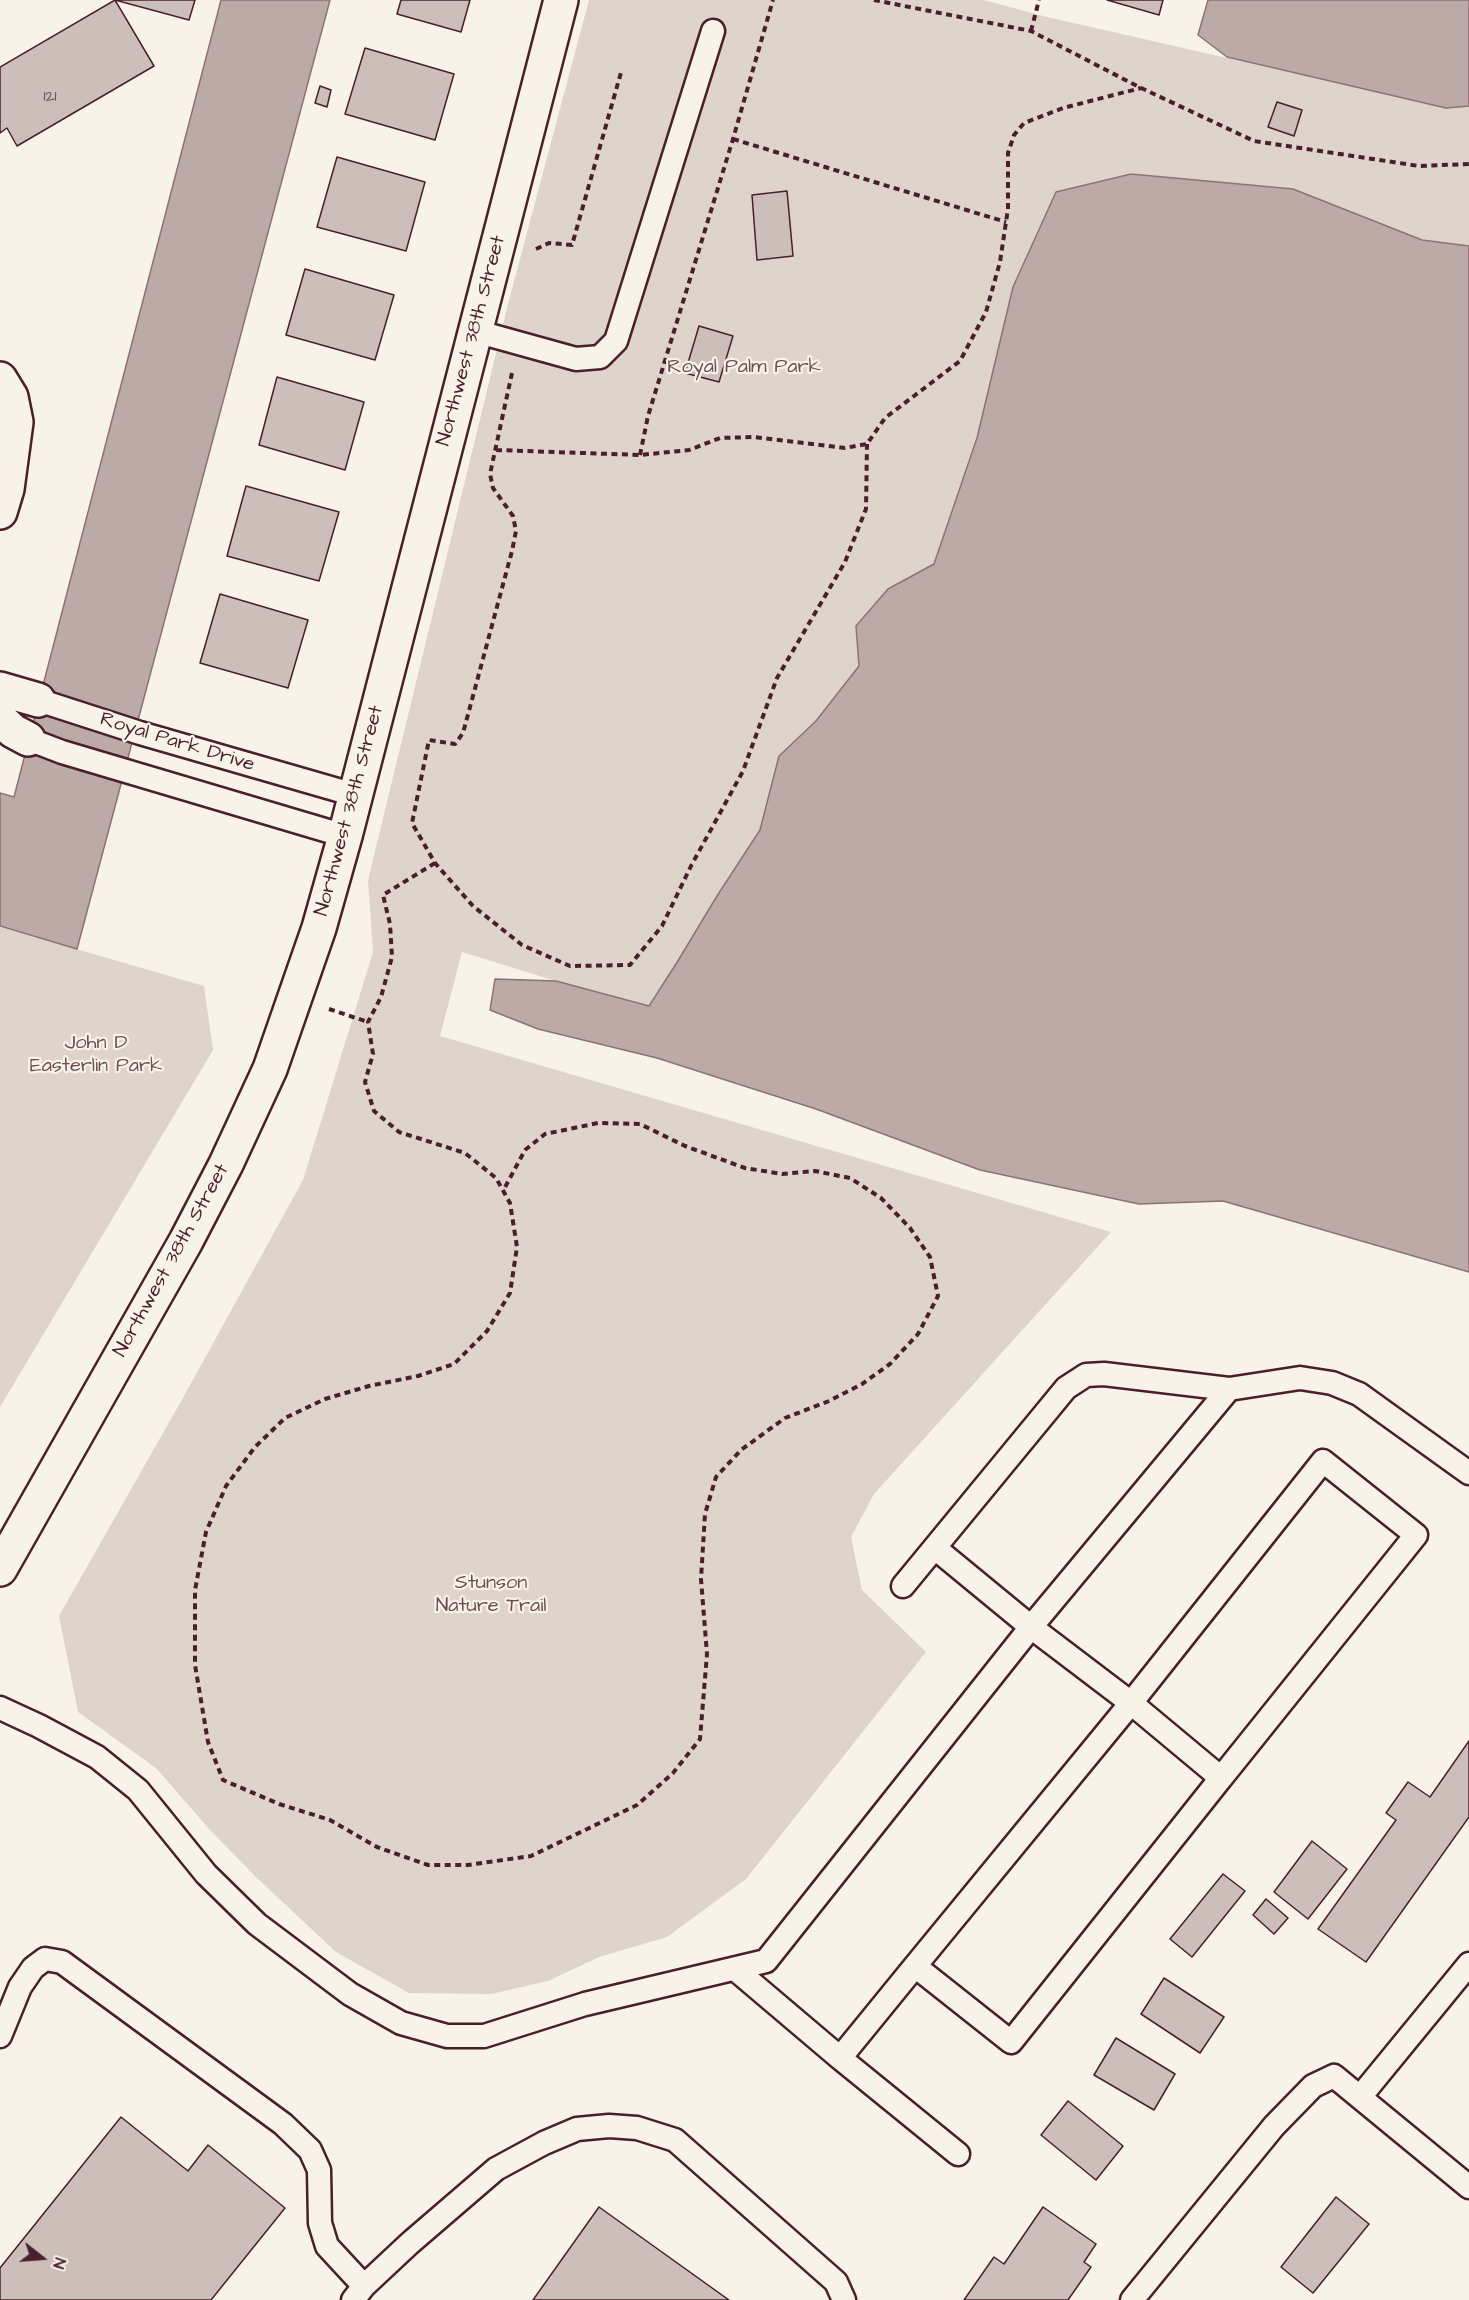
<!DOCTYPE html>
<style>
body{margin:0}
#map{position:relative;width:1469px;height:2300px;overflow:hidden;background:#f7f3e8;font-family:"Architects Daughter",sans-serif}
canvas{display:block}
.north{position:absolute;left:12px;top:2228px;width:60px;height:60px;-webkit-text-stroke:4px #f7f3e8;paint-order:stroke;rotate:107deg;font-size:16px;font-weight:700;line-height:24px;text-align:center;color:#4a1f2b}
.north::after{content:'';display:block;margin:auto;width:21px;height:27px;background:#4a1f2b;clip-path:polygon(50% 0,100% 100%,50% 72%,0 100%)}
</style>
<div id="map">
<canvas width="1469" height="2300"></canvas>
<div class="north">N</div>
</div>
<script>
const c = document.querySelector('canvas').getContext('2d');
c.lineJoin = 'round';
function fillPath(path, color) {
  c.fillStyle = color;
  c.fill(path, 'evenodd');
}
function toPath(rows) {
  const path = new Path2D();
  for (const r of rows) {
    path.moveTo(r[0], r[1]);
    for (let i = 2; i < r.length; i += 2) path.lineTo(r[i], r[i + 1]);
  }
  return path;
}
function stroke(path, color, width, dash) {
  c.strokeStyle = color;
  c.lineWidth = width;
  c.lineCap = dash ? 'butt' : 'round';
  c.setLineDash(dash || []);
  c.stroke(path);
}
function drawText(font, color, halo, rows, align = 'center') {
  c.font = font + ' "Architects Daughter",sans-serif';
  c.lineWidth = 4.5;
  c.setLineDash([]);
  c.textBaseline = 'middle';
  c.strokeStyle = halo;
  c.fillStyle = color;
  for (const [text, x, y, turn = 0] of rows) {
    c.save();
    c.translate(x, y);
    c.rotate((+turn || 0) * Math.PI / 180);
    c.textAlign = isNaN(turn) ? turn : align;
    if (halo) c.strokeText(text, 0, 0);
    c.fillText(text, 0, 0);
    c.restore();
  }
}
fillPath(toPath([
 [589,0,984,0,1043,16,1446,108,1469,106,1469,246,1422,240,1293,189,977,438,934,564,888,589,856,626,859,666,816,721,779,756,761,830,717,896,676,964,648,1006,556,981,462,952,440,1036,1111,1232,874,1494,851,1537,862,1590,926,1652,746,1879,667,1937,599,1957,548,1981,491,1994,409,1993,336,1952,257,1878,210,1830,156,1768,78,1712,59,1616,184,1396,303,1180,373,952,368,880,508,304],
 [0,927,204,986,213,1050,0,1407]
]), '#ded4cc');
const water = toPath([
 [221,0,330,0,77,949,0,926,0,793,14,797,221,0],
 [1208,0,1469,0,1469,106,1446,108,1227,57,1198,35,1208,0],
 [1131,174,1293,189,1422,240,1469,246,1469,1272,1223,1201,1139,1204,980,1170,816,1109,657,1058,538,1029,490,1010,495,979,556,981,649,1006,676,964,717,896,760,830,779,756,816,721,859,666,856,626,888,589,934,564,977,438,1013,287,1056,192,1131,174]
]);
fillPath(water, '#bcaaa7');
stroke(water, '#8e7275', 1.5);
const building = toPath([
 [115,0,195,0,189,20,115,0],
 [115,0,154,66,17,146,7,128,0,133,0,67,115,0],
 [401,0,470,0,461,32,397,14,401,0],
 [1107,0,1163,0,1159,15,1107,0],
 [365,48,454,74,435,140,345,114,365,48],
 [320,86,331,90,327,107,315,103,320,86],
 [1277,102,1302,110,1294,136,1268,127,1277,102],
 [337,157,425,182,406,251,317,227,337,157],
 [787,191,793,256,757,260,752,195,787,191],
 [305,269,394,295,375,360,286,335,305,269],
 [699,326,733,336,719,382,685,373,699,326],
 [277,377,364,402,345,470,259,445,277,377],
 [246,486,339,512,319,581,227,556,246,486],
 [220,594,308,620,288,688,200,663,220,594],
 [1469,1741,1469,1817,1366,1962,1318,1929,1396,1820,1386,1813,1408,1782,1430,1797,1469,1741],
 [1312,1841,1347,1869,1308,1919,1274,1892,1312,1841],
 [1223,1874,1245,1891,1192,1957,1170,1939,1223,1874],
 [1266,1899,1288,1918,1274,1934,1253,1915,1266,1899],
 [1164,1978,1224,2017,1200,2053,1141,2014,1164,1978],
 [1116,2038,1175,2074,1154,2110,1094,2075,1116,2038],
 [1068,2101,1123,2146,1096,2180,1041,2135,1068,2101],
 [121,2117,188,2171,208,2145,285,2208,211,2300,0,2300,0,2268,121,2117],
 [1336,2197,1369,2224,1313,2293,1281,2267,1336,2197],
 [599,2207,729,2300,533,2300,599,2207],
 [1043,2207,1096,2244,1084,2262,1091,2267,1068,2300,964,2300,994,2257,1004,2264,1043,2207]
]);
fillPath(building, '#ccbfb9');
stroke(building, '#4a1f2b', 1.5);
const lane = toPath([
 [475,331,576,359,600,357,616,341,713,31],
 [38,700,140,733,355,795],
 [28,739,62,752,345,836],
 [935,1548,1031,1627,1131,1703,1221,1778,1416,1535,1323,1461,1131,1703,915,1966,1011,2042,1221,1778],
 [903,1586,1066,1388,1086,1375,1104,1374,1229,1389],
 [0,1708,39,1726,97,1757,138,1790,206,1874,257,1924,350,1994,401,2023,447,2036,484,2036,585,2004,766,1961,1031,1627,1229,1389,1300,1378,1332,1383,1359,1394,1469,1473],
 [735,1969,840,2058,915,1966],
 [0,2036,20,1987,33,1968,45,1959,62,1962,283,2124,310,2150,319,2170,320,2223,327,2246,364,2286],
 [840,2058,958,2154],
 [1360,2097,1469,1964],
 [353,2300,364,2286,410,2243,496,2169,544,2143,577,2129,609,2126,637,2128,675,2140,836,2282,844,2300],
 [1132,2300,1274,2126,1313,2086,1334,2076,1469,2187]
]);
const street = toPath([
 [0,379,11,397,16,422,7,489,0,512],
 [0,689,38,700],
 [0,719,13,731,28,739],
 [0,1569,186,1241,226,1164,270,1069,319,928,345,836,561,0]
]);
stroke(lane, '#4a1f2b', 27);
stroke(street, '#4a1f2b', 38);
stroke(toPath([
 [874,0,1031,31,1137,86,1254,141,1419,166,1469,164],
 [1031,31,1039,0],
 [733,139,1006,222],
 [536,249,549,243,572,245,622,69],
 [512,373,490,474,493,488,513,516,516,531,512,551,463,733,455,744,429,740,412,823,435,863,473,906,522,945,570,966,630,965,662,926,691,866,743,771,777,678,845,562,866,509,867,444],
 [496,450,640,455,689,450,720,438,754,437,845,448,867,444,885,418,960,361,986,312,1000,262,1006,222,1008,209,1008,153,1014,135,1024,123,1063,108,1141,88],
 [640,455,648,416,733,139,773,0],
 [435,863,383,895,390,924,392,957,381,997,368,1022,373,1054,365,1082,374,1111,399,1132,465,1153,496,1178,510,1203,517,1247,510,1293,487,1331,454,1364,418,1376,369,1386,325,1399,285,1418,255,1447,226,1486,206,1532,195,1590,195,1665,208,1742,223,1780,279,1804,330,1820,377,1847,428,1865,468,1865,531,1856,637,1805,673,1773,700,1739,707,1654,701,1579,705,1514,716,1477,741,1450,785,1418,829,1401,862,1384,890,1364,918,1334,938,1296,930,1257,910,1228,881,1198,850,1178,815,1171,782,1174,745,1168,685,1146,640,1124,598,1123,545,1134,525,1150,503,1191],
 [329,1009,368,1022]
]), '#4a1f2b', 4, [6, 4.5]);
stroke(lane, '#f7f3e8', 22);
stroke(street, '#f7f3e8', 33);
drawText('16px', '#6a474e', null, [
 ["121",50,98]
]);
drawText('20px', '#4a1f2b', '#f7f3e8', [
 ["Northwest 38th Street",472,341,-75],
 ["Royal Park Drive",177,743,17],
 ["Northwest 38th Street",350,811,-75],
 ["Northwest 38th Street",172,1261,-61]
]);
drawText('20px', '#6f4c53', '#f7f3e8', [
 ["Royal Palm Park",744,368],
 ["John D",96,1044],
 ["Easterlin Park",96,1067],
 ["Stunson",491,1584],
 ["Nature Trail",491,1607]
]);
</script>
